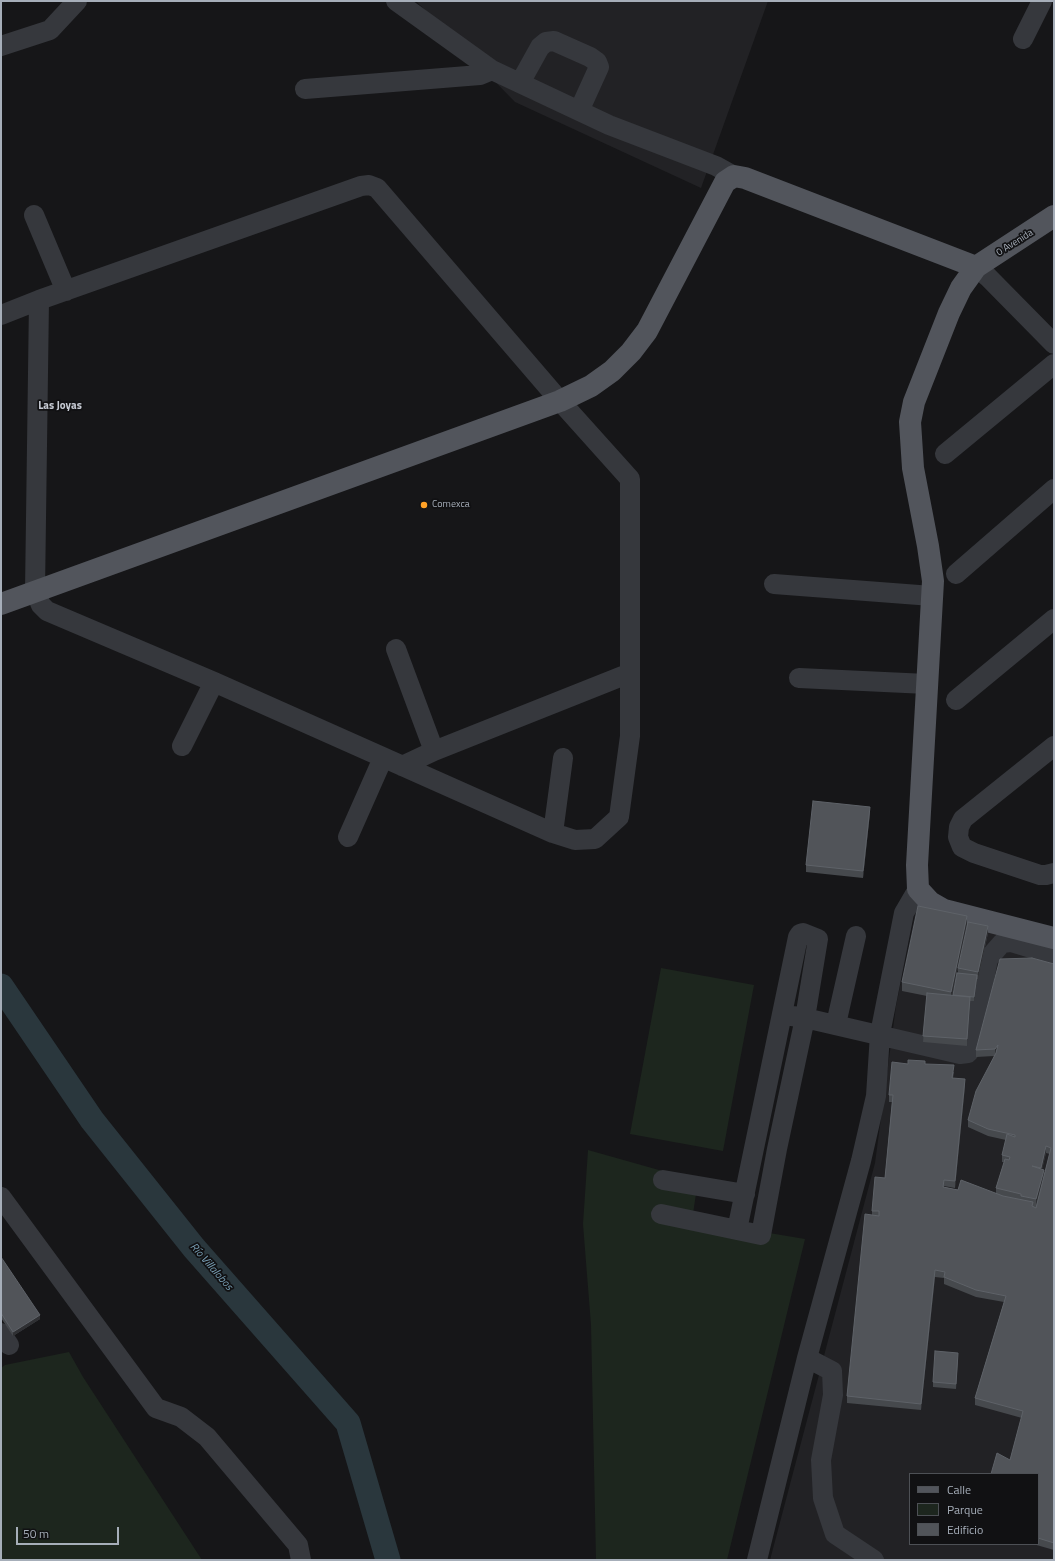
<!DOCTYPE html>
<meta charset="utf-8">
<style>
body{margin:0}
#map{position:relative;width:1055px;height:1561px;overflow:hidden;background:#161618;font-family:"Titillium Web",sans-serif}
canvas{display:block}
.frame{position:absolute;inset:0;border:2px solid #a6aeb9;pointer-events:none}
.legend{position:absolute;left:909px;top:1473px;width:130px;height:72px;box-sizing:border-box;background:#111113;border:1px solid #4d5055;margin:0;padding:5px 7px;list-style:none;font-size:12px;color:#a6aeb9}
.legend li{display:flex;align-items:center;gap:8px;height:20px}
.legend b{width:20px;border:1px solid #4d5055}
.scale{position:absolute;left:16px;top:1527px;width:103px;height:18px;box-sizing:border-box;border:2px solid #a6aeb9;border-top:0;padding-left:5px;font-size:12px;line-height:14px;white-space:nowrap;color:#a6aeb9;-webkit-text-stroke:3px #111113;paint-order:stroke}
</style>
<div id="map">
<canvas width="1055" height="1561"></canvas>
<div class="frame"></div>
<ul class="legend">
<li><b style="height:5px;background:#52555c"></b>Calle</li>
<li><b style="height:11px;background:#1d261e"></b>Parque</li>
<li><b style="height:11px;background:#515459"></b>Edificio</li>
</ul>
<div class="scale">50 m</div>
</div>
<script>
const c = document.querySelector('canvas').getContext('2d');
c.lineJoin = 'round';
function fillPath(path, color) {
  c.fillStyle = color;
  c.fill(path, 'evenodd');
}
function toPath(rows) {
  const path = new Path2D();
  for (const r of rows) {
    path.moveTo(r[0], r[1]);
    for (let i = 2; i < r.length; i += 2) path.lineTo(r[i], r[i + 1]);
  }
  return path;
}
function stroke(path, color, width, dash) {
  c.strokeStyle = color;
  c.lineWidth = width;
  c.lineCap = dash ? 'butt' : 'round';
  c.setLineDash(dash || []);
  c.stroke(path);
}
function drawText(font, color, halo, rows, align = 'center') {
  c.font = font + ' "Titillium Web",sans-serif';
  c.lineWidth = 3.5;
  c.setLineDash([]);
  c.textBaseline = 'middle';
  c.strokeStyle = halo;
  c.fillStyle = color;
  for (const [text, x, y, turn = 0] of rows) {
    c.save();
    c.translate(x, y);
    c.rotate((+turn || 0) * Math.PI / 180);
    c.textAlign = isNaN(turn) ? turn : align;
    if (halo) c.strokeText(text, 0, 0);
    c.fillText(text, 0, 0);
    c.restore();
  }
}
fillPath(toPath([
 [416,1,768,1,701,188,515,102],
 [916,909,1054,948,1054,1560,770,1560,875,1163,896,1006],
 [910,1474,1038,1474,1038,1544,910,1544]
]), '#222225');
fillPath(toPath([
 [661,968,754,985,723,1151,630,1134],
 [588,1150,698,1181,692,1220,805,1239,727,1560,596,1560,591,1325,583,1224],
 [69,1352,83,1377,202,1560,1,1560,1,1368,5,1365]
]), '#1d261e');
stroke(toPath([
 [1,986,92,1120,194,1248,348,1423,388,1560]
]), '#2a373d', 25);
stroke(toPath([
 [396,1,492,70,609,125,716,166,734,176],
 [1023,39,1042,1],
 [1,46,50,30,77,1],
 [520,83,540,47,546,42,554,41,590,57,597,62,599,67,579,111],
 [305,89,480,75,492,70],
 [34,215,66,291],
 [976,267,988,277,1054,344],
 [1,315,39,300,361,186,369,185,377,188,560,401,630,479,630,736,619,817,595,839,575,840,553,833,214,682,47,611,41,605,35,591,39,300],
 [945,454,1054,364],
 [956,574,1054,489],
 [774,584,932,596],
 [396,649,434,751],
 [799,678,927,684],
 [956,700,1054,619],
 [182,746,214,682],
 [1054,746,963,819,959,827,958,837,962,847,974,853,1040,875,1046,875,1054,873],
 [402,766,434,751,630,673],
 [553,833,563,758],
 [348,837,383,758],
 [836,1024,856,936],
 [663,1180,745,1194],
 [1,1197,156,1408,181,1417,207,1437,298,1545,301,1560],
 [661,1214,761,1235,777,1149,805,1018,792,1016],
 [737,1230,798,937,800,934,803,933,818,939,805,1018,960,1054,968,1053,971,1049,988,959,1002,943,1011,942,1054,955],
 [1,1333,9,1345],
 [757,1560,807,1358],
 [874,1560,835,1534,823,1498,821,1460,833,1395,832,1371,807,1358,861,1161,876,1096,880,1034,904,913,918,889]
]), '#36383d', 20);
stroke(toPath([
 [1054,216,976,267,961,288,949,313,914,402,910,422,913,468,928,546,933,581,917,865,918,889,930,902,944,910,1054,938],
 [1,604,560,401,591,386,612,371,631,352,647,331,725,182,734,176,745,178,976,267]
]), '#52555c', 22);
fillPath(toPath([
 [870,813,863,878,806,872,806,865],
 [967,925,952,995,953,995,958,973,958,968,988,933,978,979,977,979,974,1001,970,1001,967,1046,923,1042,927,996,902,991,902,982],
 [1054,964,1054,1550,1033,1544,1038,1544,1038,1474,1010,1460,1022,1418,975,1405,975,1398,1004,1302,976,1297,944,1284,944,1278,935,1277,921,1410,847,1403,847,1396,872,1215,872,1211,885,1178,892,1102,889,1102,889,1095,908,1064,925,1064,954,1072,953,1078,965,1086,955,1188,944,1186,944,1187,958,1190,996,1193,996,1188,1004,1162,1002,1162,1002,1155,1006,1140,988,1136,968,1127,968,1120,994,1056,976,1057,976,1050],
 [1046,1153,1050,1154,1044,1175,1042,1169],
 [1,1257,40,1319,13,1336,1,1318],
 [958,1358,956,1389,933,1387,933,1382]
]), '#46494d');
fillPath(toPath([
 [870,807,870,813,863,878,863,871],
 [967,916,967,925,951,1001,951,992],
 [988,926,988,933,978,979,978,972],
 [977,975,977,979,974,1001,974,997],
 [970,997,970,1004,967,1046,967,1039],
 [998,1045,995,1056,995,1049],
 [965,1079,965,1086,955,1188,955,1181],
 [1046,1146,1046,1153,1041,1175,1041,1168],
 [1044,1170,1044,1177,1036,1206,1036,1199],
 [935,1270,935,1277,921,1410,921,1404],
 [40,1315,40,1319,13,1336,13,1332]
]), '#2f3033');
const building = toPath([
 [813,801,870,807,863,871,806,865,813,801],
 [918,906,967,916,951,992,902,982,918,906],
 [968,922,988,926,978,972,958,968,968,922],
 [1032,958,1054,964,1054,1543,1038,1538,1038,1474,991,1474,997,1453,1010,1460,1023,1411,975,1398,1006,1296,976,1290,944,1277,945,1272,935,1270,921,1404,847,1396,865,1214,879,1216,879,1211,872,1211,875,1177,885,1178,893,1095,889,1095,892,1062,908,1064,908,1060,925,1061,925,1064,954,1065,952,1078,965,1079,955,1181,944,1180,943,1187,958,1190,961,1180,1003,1196,1033,1202,1032,1206,1036,1208,1051,1148,1046,1146,1041,1168,1032,1166,1044,1170,1036,1199,1021,1196,1021,1194,996,1188,1005,1159,1009,1160,1010,1157,1002,1155,1007,1134,1015,1137,1015,1135,988,1129,968,1120,976,1091,996,1053,998,1045,995,1049,976,1050,1000,959,1032,958],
 [957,973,977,975,974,997,953,995,957,973],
 [927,993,970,997,967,1039,923,1036,927,993],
 [1,1257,40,1315,13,1332,1,1313,1,1257],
 [935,1351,958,1353,956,1384,933,1382,935,1351]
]);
fillPath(building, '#515459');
stroke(building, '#5e6268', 1);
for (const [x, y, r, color] of [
 [424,505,4,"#ffa126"]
]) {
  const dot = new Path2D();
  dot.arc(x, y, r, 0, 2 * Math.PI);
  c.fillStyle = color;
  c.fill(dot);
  stroke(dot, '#111113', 1.5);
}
drawText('10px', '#a6aeb9', '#111113', [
 ["0 Avenida",1015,243,-32]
]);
drawText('10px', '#a6aeb9', '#111113', [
 ["Comexca",432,505]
], 'left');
drawText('bold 11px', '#c8ccd5', '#111113', [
 ["Las Joyas",60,406]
]);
drawText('italic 11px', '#7aa1b7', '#111113', [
 ["Río Villalobos",211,1267,49]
]);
</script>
